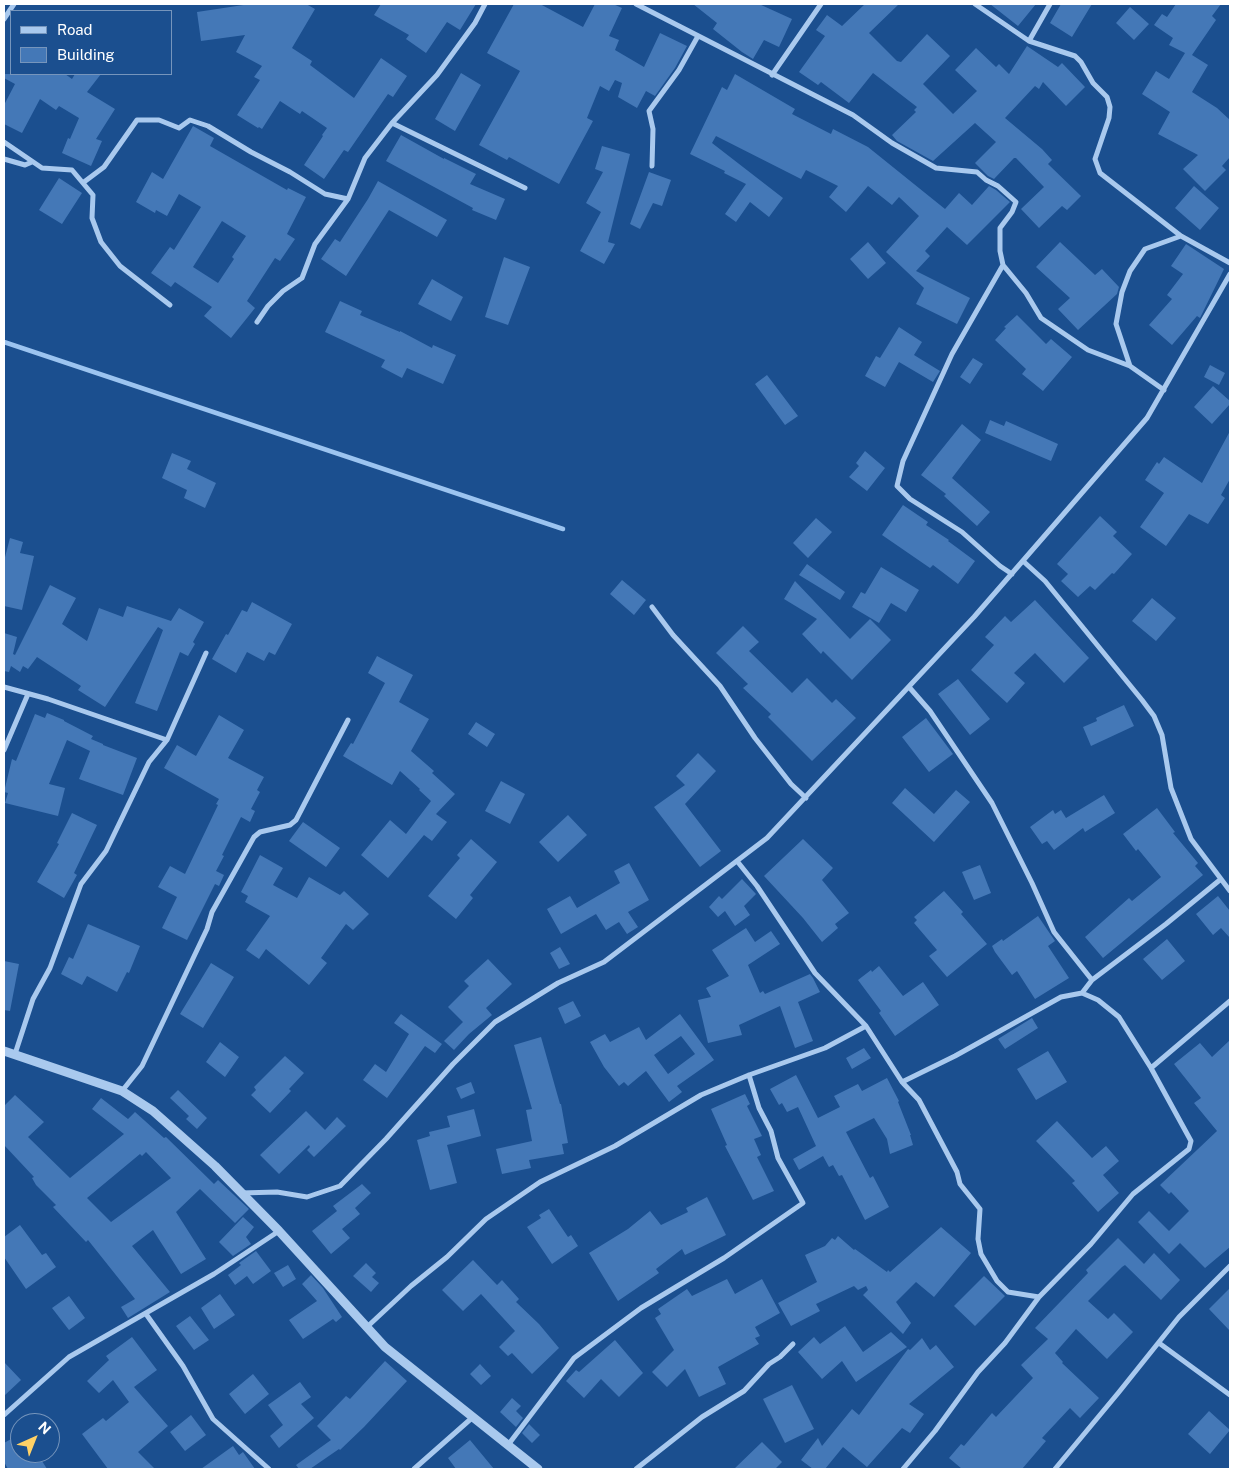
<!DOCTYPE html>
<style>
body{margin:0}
#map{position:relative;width:1234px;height:1473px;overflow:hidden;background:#1b4f8f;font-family:"Public Sans",sans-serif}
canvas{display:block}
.frame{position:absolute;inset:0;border:5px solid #fff;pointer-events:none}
.legend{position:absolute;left:10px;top:10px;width:162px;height:65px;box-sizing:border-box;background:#1b4f8f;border:1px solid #7695bc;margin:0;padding:6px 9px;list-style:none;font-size:15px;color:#fff}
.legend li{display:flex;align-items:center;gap:10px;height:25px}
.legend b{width:25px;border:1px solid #7695bc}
.north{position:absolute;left:10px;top:1413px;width:50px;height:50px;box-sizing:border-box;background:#1b4f8f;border:1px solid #7695bc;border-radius:50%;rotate:44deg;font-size:14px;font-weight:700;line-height:20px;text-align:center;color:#fff}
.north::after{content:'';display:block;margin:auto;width:18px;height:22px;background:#ffd166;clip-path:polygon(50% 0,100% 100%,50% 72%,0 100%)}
</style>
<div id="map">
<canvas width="1234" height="1473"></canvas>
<div class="frame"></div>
<ul class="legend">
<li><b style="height:6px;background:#a9c9ee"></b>Road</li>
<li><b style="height:14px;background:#4478b7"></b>Building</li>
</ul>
<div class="north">N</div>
</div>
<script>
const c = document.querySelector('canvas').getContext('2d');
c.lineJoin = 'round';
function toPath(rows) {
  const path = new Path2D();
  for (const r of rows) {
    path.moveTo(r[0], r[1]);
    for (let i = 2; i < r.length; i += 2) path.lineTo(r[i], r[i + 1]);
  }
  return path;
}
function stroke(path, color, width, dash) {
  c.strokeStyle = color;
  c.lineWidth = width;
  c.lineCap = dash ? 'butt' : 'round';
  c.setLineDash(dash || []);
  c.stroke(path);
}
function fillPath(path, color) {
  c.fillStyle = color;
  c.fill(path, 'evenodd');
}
stroke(toPath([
 [4,342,563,529]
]), '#9cc4f0', 4.5);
fillPath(toPath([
 [250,4,306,4,315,9,292,48,312,61,310,65,354,98,381,58,407,76,393,97,388,94,348,152,344,150,324,179,304,165,323,136,322,135,327,128,302,111,300,114,280,101,262,129,259,127,258,128,237,115,260,80,254,77,262,66,236,52,245,35,201,41,197,12],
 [381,4,476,4,460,30,447,22,426,53,406,39,409,35,374,15],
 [514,4,540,4,583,27,595,4,613,4,622,8,609,36,619,40,615,50,644,67,660,33,687,46,675,68,655,96,646,91,637,108,618,97,622,83,615,80,609,91,600,86,587,118,593,121,559,184,509,157,507,160,479,145,520,71,487,53],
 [693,4,759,4,792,19,779,47,764,40,753,59,742,52,713,29,717,23],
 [865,4,899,4,869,33,897,61,901,62,927,34,950,56,923,84,953,114,977,91,955,70,976,48,996,67,999,64,1009,74,1027,46,1058,67,1062,63,1085,87,1066,106,1043,82,1039,89,1035,86,1005,118,1042,149,1052,160,1048,164,1081,196,1067,210,1062,206,1039,228,1021,209,1044,187,1016,158,1014,158,994,179,988,176,975,163,996,142,975,123,933,161,897,141,892,135,916,112,914,110,917,107,873,73,849,103,821,82,818,85,799,72,825,36,816,30,827,15,842,26],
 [990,4,1036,4,1018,26],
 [1061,4,1092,4,1072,37,1050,23],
 [1176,4,1221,4,1212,16,1216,20,1192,55,1208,65,1192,92,1217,108,1230,120,1230,157,1222,166,1226,170,1205,191,1183,169,1198,155,1158,134,1170,112,1142,94,1156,71,1169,79,1185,53,1169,45,1173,38,1154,25,1162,14,1167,17],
 [1130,7,1149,24,1134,40,1116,23],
 [461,73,481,85,455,131,435,119],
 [4,74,65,74,72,79,75,74,101,74,87,92,115,109,96,139,102,141,91,166,62,153,68,138,70,139,79,118,59,106,56,110,40,99,22,133,4,124,4,105,15,84,4,78],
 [735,74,795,109,792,114,831,134,833,129,868,147,945,209,959,193,972,205,989,186,996,190,1010,202,967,245,947,227,925,251,930,256,916,271,970,298,957,324,916,304,924,288,886,252,919,216,899,197,892,205,868,186,846,212,829,197,838,186,806,170,801,179,716,136,712,143,783,198,769,217,750,202,736,222,725,214,746,184,724,173,725,171,690,154,722,87,727,90],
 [193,126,214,138,210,146,287,190,288,188,306,197,287,234,295,239,280,261,275,258,247,301,255,308,231,338,204,316,212,307,175,282,171,287,151,273,170,247,174,250,201,207,179,194,167,216,156,210,155,213,136,202,152,172,163,179],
 [222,221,246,236,232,257,234,259,218,283,193,267],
 [401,135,444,159,444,158,476,174,470,184,505,199,496,220,472,210,473,208,386,161],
 [602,146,630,154,608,242,615,244,604,264,580,251,601,212,586,203,603,172,595,169],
 [649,172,671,180,662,206,653,203,640,229,630,224],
 [59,178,82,193,62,224,39,210],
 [378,181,447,220,437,237,389,210,346,276,321,259,335,239,340,242,368,199],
 [1194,186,1219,208,1200,230,1175,208],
 [868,242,886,263,868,279,850,259],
 [1060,242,1095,275,1102,269,1119,287,1117,294,1078,330,1058,309,1070,298,1036,267],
 [1186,244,1224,269,1200,318,1197,316,1172,345,1149,325,1172,299,1167,295,1183,274,1171,266],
 [504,257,530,267,508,325,485,317],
 [432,279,463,297,451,321,418,304],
 [340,301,362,311,360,315,400,332,400,331,432,348,433,345,456,355,443,384,407,368,402,378,381,367,385,360,325,332],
 [1017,315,1046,344,1051,339,1072,357,1043,391,1022,374,1026,369,995,340,1006,328,1004,327],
 [899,327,922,342,914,355,940,371,933,382,899,362,885,387,865,376,876,356,880,358],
 [973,358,983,364,970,384,960,377],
 [1210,365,1225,373,1219,385,1204,377],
 [767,375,798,416,785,425,755,384],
 [1213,386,1230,401,1230,404,1212,424,1194,407],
 [990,420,1004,426,1006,421,1058,444,1051,461,985,433],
 [962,424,981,440,952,478,990,512,977,526,944,496,946,494,921,475],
 [1230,431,1230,479,1221,495,1225,498,1208,524,1189,514,1166,546,1140,527,1164,493,1145,480,1157,462,1159,464,1164,457,1202,483],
 [865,451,885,468,867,491,849,477,859,466,856,463],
 [172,453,191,461,187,469,216,483,205,508,184,498,187,490,162,478],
 [903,505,928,522,926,525,949,540,948,541,975,561,958,584,933,565,930,568,882,535],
 [1100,516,1117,532,1113,536,1132,554,1114,574,1112,573,1095,590,1090,586,1078,597,1061,581,1068,574,1057,564],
 [816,518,832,532,808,558,793,543],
 [10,538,23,542,20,553,34,556,22,610,4,606,4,561],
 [807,564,845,592,840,600,799,575],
 [881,567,919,590,906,612,891,603,879,623,852,607,861,592,865,594],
 [622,580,646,600,634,615,610,594],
 [795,581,850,639,870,619,891,640,852,680,823,651,821,654,802,634,817,619,784,599],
 [50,585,76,598,62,624,87,641,99,608,123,617,127,606,171,621,179,608,204,622,193,642,195,644,188,656,180,652,157,711,135,703,163,630,158,627,105,707,78,690,81,686,37,657,28,669,23,666,20,672,11,666,9,672,4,671,4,633,17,637,13,654,15,655],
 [1152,598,1176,618,1156,641,1132,621],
 [1035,600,1089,658,1064,683,1035,653,1014,673,1025,683,1007,703,971,670,994,645,985,637,1005,616,1011,622],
 [252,602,292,624,275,655,269,652,264,661,247,652,236,673,212,659,226,634,228,635,242,610,247,612],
 [743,626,759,642,749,651,792,693,807,678,832,703,836,699,856,718,812,761,768,717,771,714,743,688,748,684,716,653],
 [377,656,413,675,399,702,429,719,411,751,434,771,432,773,455,794,436,814,447,822,432,841,424,835,388,878,361,855,390,820,406,834,431,801,419,790,420,789,400,771,392,785,343,756,351,743,353,744,385,683,368,673],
 [958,679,990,719,970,735,938,694],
 [1124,705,1134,726,1091,746,1083,727,1097,721,1096,718],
 [47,713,64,720,64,721,93,736,91,739,103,744,103,745,137,758,123,795,79,779,90,751,67,740,49,784,65,788,58,816,5,803,8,793,4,792,12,759,16,761,35,714,45,718],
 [219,715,244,730,228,758,264,777,257,790,260,792,251,809,255,811,250,822,241,817,222,855,224,856,216,871,224,875,219,886,215,884,187,940,162,928,177,897,158,887,170,866,185,874,218,805,216,804,219,799,164,768,177,745,196,756],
 [926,718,953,754,929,772,902,737],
 [476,722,495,734,487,747,468,734],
 [698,753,716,771,685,804,721,851,700,867,654,807,685,785,676,776],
 [501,781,525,794,510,824,485,811],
 [905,788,934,814,956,790,970,802,934,842,892,803],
 [1104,795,1115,813,1085,832,1083,828,1054,850,1047,841,1042,844,1030,827,1053,810,1055,814,1061,810,1066,818],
 [1157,808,1175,832,1173,833,1198,863,1195,866,1203,875,1103,958,1085,937,1129,898,1132,901,1161,877,1138,849,1136,851,1123,834],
 [72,813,97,825,74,873,77,875,64,898,37,882,59,844,57,843],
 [568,815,587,835,558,862,539,842],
 [303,822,340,848,326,867,289,841],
 [471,839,497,862,470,895,473,898,456,919,428,896,460,858,457,855],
 [803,839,833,868,822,880,849,913,835,924,838,928,822,942,803,918,764,876],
 [260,855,283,868,273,885,297,898,309,877,340,895,344,891,369,914,353,930,346,924,321,958,327,963,309,985,266,949,259,959,246,950,270,916,245,902,248,896,241,892],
 [629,863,649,900,628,912,638,927,627,934,619,922,606,930,596,914,561,934,547,909,570,896,577,908,620,883,614,871],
 [980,865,991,893,974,900,962,872],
 [742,879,756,894,744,906,750,915,735,926,725,911,718,917,709,907,719,896,722,899],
 [944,891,963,912,961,914,987,944,947,977,929,956,937,950,914,923,917,920,914,917],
 [1218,896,1230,911,1230,938,1221,928,1213,935,1196,914],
 [1038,916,1055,941,1048,946,1069,978,1035,999,1017,971,1012,975,995,952,992,946,1002,939,1003,941],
 [88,924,140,946,129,973,127,972,117,992,87,976,82,985,61,974,69,957,73,959],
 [746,928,755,942,771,931,780,944,748,965,760,993,763,991,765,994,810,974,813,978,820,992,798,1002,813,1041,795,1048,780,1006,739,1025,742,1035,708,1043,698,1000,711,997,706,988,729,976,712,950],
 [1167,939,1185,961,1162,980,1143,959],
 [560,947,570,964,559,969,550,953],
 [488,959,512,984,486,1008,492,1015,469,1034,454,1050,444,1041,463,1022,448,1007,469,986,464,981],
 [4,961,19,964,10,1011,4,1010],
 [211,963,234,977,203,1028,180,1014],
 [879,966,903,996,923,982,939,1005,895,1036,879,1013,881,1011,858,980,871,970,872,972],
 [573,1001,581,1016,565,1024,558,1008],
 [401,1014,442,1044,435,1053,425,1046,387,1098,363,1080,375,1064,386,1072,409,1034,394,1023],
 [680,1014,714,1060,677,1086,682,1092,669,1102,646,1071,628,1086,624,1082,619,1086,604,1067,590,1042,605,1034,610,1042,639,1027,646,1040],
 [681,1036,695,1054,668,1074,654,1055],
 [1032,1018,1038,1028,1005,1049,998,1039],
 [541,1037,560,1104,561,1104,568,1143,562,1144,564,1154,529,1160,531,1168,502,1174,496,1149,532,1141,526,1110,532,1109,514,1045],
 [1230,1040,1230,1247,1205,1268,1180,1243,1169,1254,1138,1222,1149,1211,1169,1231,1189,1211,1171,1192,1169,1194,1160,1185,1217,1131,1194,1103,1201,1098,1174,1064,1200,1043,1212,1057],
 [220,1042,239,1057,225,1077,206,1062],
 [864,1048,871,1058,852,1069,846,1058],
 [1048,1051,1067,1082,1036,1100,1017,1069],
 [285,1056,304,1073,289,1089,291,1091,270,1113,251,1095,256,1090,254,1087],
 [796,1075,818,1118,840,1107,834,1096,858,1084,862,1091,887,1078,899,1101,898,1102,911,1135,910,1135,913,1145,890,1154,887,1139,874,1118,846,1132,870,1178,873,1176,889,1207,865,1220,842,1175,839,1176,833,1165,829,1167,823,1156,799,1170,793,1159,816,1146,798,1107,787,1112,782,1103,779,1105,770,1089],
 [471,1082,475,1093,461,1099,456,1088],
 [178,1090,207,1118,197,1129,186,1119,189,1116,170,1098],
 [745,1094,750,1104,747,1106,762,1136,754,1139,761,1155,757,1157,774,1191,753,1200,725,1146,727,1145,711,1109],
 [15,1095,44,1122,28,1137,70,1178,124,1134,92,1109,101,1098,128,1119,135,1112,164,1138,166,1137,214,1184,218,1180,249,1209,235,1223,200,1189,176,1212,206,1259,181,1274,153,1230,132,1246,170,1292,128,1318,121,1307,135,1299,88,1240,86,1242,53,1207,56,1205,36,1185,32,1178,34,1177,4,1145,4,1106],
 [146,1152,171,1178,111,1222,87,1198,140,1154,142,1156],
 [474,1109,481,1136,447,1145,457,1183,430,1190,417,1140,430,1136,429,1132,450,1127,447,1116],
 [306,1111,325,1130,337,1117,346,1126,314,1157,307,1150,310,1147,309,1145,279,1174,260,1155],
 [1057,1121,1092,1158,1106,1146,1119,1161,1103,1175,1119,1193,1098,1212,1072,1183,1075,1181,1036,1141],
 [362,1184,371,1193,355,1208,360,1214,342,1229,350,1238,331,1254,312,1231,337,1211,333,1206],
 [707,1197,726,1235,685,1255,682,1249,656,1269,659,1273,618,1301,589,1253,628,1229,650,1211,661,1225,688,1212,686,1208],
 [549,1209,568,1237,571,1235,578,1246,552,1264,527,1227,541,1218,539,1215],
 [243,1217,254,1227,246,1237,251,1244,233,1256,219,1242],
 [20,1225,42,1255,46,1253,56,1267,26,1289,4,1257,4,1237],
 [941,1227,971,1253,934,1297,916,1282,896,1302,911,1323,903,1334,863,1295,868,1290,866,1286,858,1290,854,1286,816,1304,820,1311,791,1326,778,1303,817,1282,805,1255,825,1246,832,1238,835,1240,838,1236,854,1250,855,1249,887,1272,888,1270,890,1272],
 [1118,1238,1144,1264,1154,1253,1180,1280,1161,1300,1125,1265,1122,1267,1088,1301,1108,1319,1114,1313,1133,1332,1107,1359,1076,1329,1055,1353,1063,1362,1062,1363,1099,1398,1080,1418,1070,1408,1042,1438,1046,1441,1022,1469,962,1469,949,1458,961,1444,964,1446,992,1413,996,1417,1033,1378,1021,1365,1048,1339,1035,1328,1088,1273,1086,1270],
 [256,1251,271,1271,253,1284,247,1276,235,1285,228,1275,241,1265,239,1263],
 [473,1260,497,1285,502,1280,519,1299,516,1302,539,1324,559,1348,532,1374,512,1353,508,1356,499,1347,515,1331,481,1294,463,1311,442,1290],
 [366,1263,376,1273,372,1277,379,1283,371,1292,353,1276],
 [288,1265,296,1279,283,1287,274,1273],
 [311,1275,323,1288,342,1317,336,1322,333,1319,303,1339,289,1320,317,1301,302,1284],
 [984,1276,1005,1296,975,1326,954,1306],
 [727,1279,735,1294,762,1279,780,1313,755,1327,760,1336,755,1338,759,1344,718,1367,726,1384,699,1397,685,1369,667,1387,652,1372,674,1350,655,1318,661,1314,658,1309,687,1289,692,1296],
 [1230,1288,1230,1331,1209,1309],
 [220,1294,235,1315,214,1329,201,1308],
 [69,1296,85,1318,69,1330,52,1308],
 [190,1316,209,1340,194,1350,176,1326],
 [845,1326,863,1352,891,1332,907,1347,856,1382,842,1361,822,1379,798,1352,814,1337,820,1344],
 [132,1337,157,1370,134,1387,168,1426,138,1452,155,1469,108,1469,82,1434,103,1418,106,1421,129,1402,113,1380,99,1393,87,1381,109,1360,106,1356],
 [922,1338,930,1350,936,1345,954,1367,909,1404,924,1414,910,1433,902,1428,867,1467,843,1447,825,1469,813,1469,801,1460,818,1438,822,1446,852,1409,859,1415,908,1349,910,1350],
 [615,1340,643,1373,619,1397,601,1379,584,1398,566,1381,576,1370,579,1372],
 [385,1361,407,1381,364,1427,340,1450,339,1449,310,1469,299,1469,296,1465,331,1440,317,1426,346,1396,350,1399],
 [4,1362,21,1380,4,1396],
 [480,1364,491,1376,481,1385,470,1374],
 [253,1374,269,1394,245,1414,229,1394],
 [300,1382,311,1397,301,1404,314,1418,279,1448,270,1436,283,1425,268,1405],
 [792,1385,814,1429,785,1443,763,1399],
 [512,1398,521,1406,516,1411,523,1418,516,1427,500,1412],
 [1209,1411,1230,1430,1210,1454,1188,1434],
 [191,1415,206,1435,185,1451,170,1432],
 [529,1424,540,1435,532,1443,522,1433],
 [20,1434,20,1453,37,1453,47,1469,8,1469,4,1462,4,1443],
 [470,1440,494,1469,456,1469,448,1458],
 [762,1442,782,1462,775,1469,734,1469],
 [233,1446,239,1455,243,1452,255,1469,201,1469]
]), '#4478b7');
stroke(toPath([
 [636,4,853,115,892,143,936,168,977,172,986,180,998,186,1016,202,1012,212,1000,228,1000,251,1003,265,1026,293,1041,318,1088,350,1130,366,1164,390],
 [975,4,1029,41,1075,56,1081,62,1093,83,1107,97,1110,107,1109,118,1095,159,1100,173,1181,236,1230,263],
 [4,19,14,4],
 [1029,41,1050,4],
 [772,75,821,4],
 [392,123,525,188],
 [4,142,42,168,72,170,93,195,92,218,101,242,120,266,170,305],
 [4,159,25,165,32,162],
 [652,166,653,129,649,111,679,70,698,36],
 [84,182,104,167,137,120,159,120,179,128,190,120,208,126,251,152,290,172,325,194,348,199],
 [1003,265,952,354,903,461,897,486,910,499,962,532,1000,566,1012,574],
 [257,322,268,306,283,291,302,278,315,244,348,199,365,158,392,123,437,75,475,23,485,4],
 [1130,366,1116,324,1122,292,1130,271,1145,249,1181,236],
 [1023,561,1045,581,1142,700,1154,716,1162,735,1171,788,1191,839,1230,891],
 [652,607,673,635,720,686,755,738,791,784,806,798],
 [4,687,48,699,167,740],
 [909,687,930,711,992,803,1032,883,1054,932,1092,980],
 [4,750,28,694],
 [737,861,757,886,815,973,866,1026,902,1082,919,1100,957,1172,960,1184,980,1209,978,1239,981,1254,997,1281,1008,1292,1039,1297,1091,1244,1133,1194,1189,1149,1191,1141,1151,1068,1119,1017,1098,1000,1082,993,1061,997,955,1056,902,1082],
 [1082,993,1092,980,1166,924,1221,879],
 [15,1054,33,999,50,968,81,884,106,851,149,762,167,740,206,653],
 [1151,1068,1230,1001],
 [122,1091,142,1066,207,929,212,912,254,837,260,832,290,825,296,820,348,720],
 [241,1193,277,1192,307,1197,340,1186,386,1139,453,1064,495,1022,558,983,604,962,767,838,974,617,1147,418,1230,274],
 [146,1314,183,1366,213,1419,269,1469],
 [367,1327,411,1286,447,1257,486,1219,540,1182,615,1146,701,1095,749,1075,825,1048,866,1026],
 [1159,1343,1230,1395],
 [4,1415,69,1357,214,1274,279,1231],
 [508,1445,574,1358,641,1308,724,1258,803,1203,778,1158,771,1131,759,1108,749,1075],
 [414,1469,473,1417],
 [636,1469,702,1417,744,1391,769,1364,780,1357,793,1344],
 [903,1469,935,1431,978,1372,1005,1343,1039,1297],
 [1055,1469,1119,1392,1179,1317,1230,1266]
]), '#a9c9ee', 5);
stroke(toPath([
 [4,1051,122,1091,153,1111,215,1166,279,1231,385,1347,538,1469]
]), '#a9c9ee', 9);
</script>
